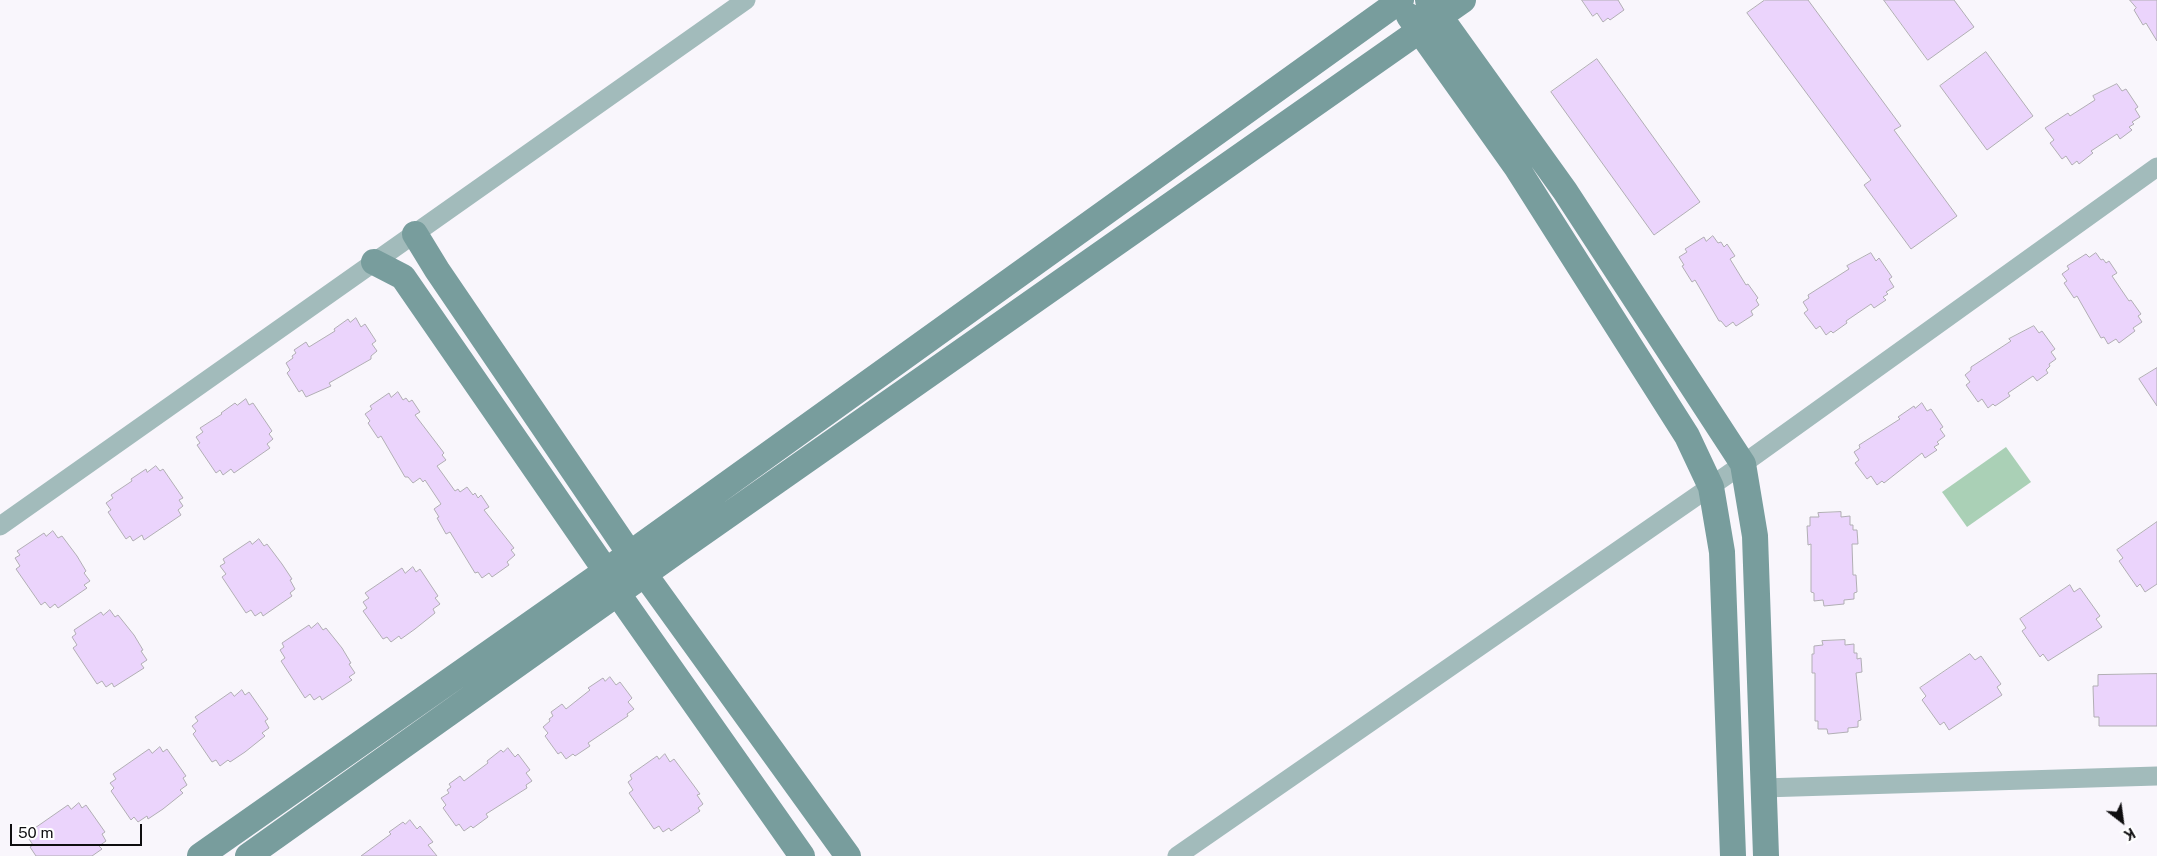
<!DOCTYPE html>
<style>
body{margin:0}
#map{position:relative;width:2157px;height:856px;overflow:hidden;background:#f9f6fc;font-family:"Public Sans",sans-serif}
canvas{display:block}
.north{position:absolute;left:2097px;top:796px;width:50px;height:50px;-webkit-text-stroke:4px #fff;paint-order:stroke;rotate:150deg;font-size:14px;font-weight:700;line-height:20px;text-align:center;color:#0f0e10}
.north::after{content:'';display:block;margin:auto;width:18px;height:22px;background:#0f0e10;clip-path:polygon(50% 0,100% 100%,50% 72%,0 100%)}
.scale{position:absolute;left:10px;top:824px;width:132px;height:22px;box-sizing:border-box;border:2px solid #0f0e10;border-top:0;padding-left:6px;font-size:15px;line-height:18px;white-space:nowrap;color:#0f0e10;-webkit-text-stroke:4px #fff;paint-order:stroke}
</style>
<div id="map">
<canvas width="2157" height="856"></canvas>
<div class="north">K</div>
<div class="scale">50 m</div>
</div>
<script>
const ctx = document.querySelector('canvas').getContext('2d');
ctx.lineJoin = 'round';
function fill(path, color) { ctx.fillStyle = color; ctx.fill(path, 'evenodd'); }
function trace(path, color, width, dash) { ctx.strokeStyle = color; ctx.lineWidth = width; ctx.lineCap = dash ? 'butt' : 'round'; ctx.setLineDash(dash || []); ctx.stroke(path); }
fill(new Path2D(`
 M 2006,447 L 2031,482 L 1967,527 L 1942,492 Z`), '#aad0b6');
const building = new Path2D(`
 M 1582,0 L 1618,0 L 1624,10 L 1610,20 L 1608,18 L 1603,22 L 1597,13 L 1593,16 Z
 M 1765,0 L 1808,0 L 1901,126 L 1894,130 L 1957,216 L 1911,249 L 1864,185 L 1871,180 L 1747,13 Z
 M 1884,0 L 1954,0 L 1974,27 L 1928,60 Z
 M 2130,0 L 2157,0 L 2157,41 L 2146,23 L 2143,25 L 2134,10 L 2136,8 Z
 M 1986,52 L 2033,116 L 1987,150 L 1940,86 Z
 M 1597,59 L 1700,202 L 1654,235 L 1551,92 Z
 M 2117,84 L 2122,91 L 2126,89 L 2138,107 L 2135,109 L 2140,117 L 2132,122 L 2134,124 L 2129,127 L 2132,130 L 2120,139 L 2117,134 L 2091,151 L 2093,153 L 2079,164 L 2077,161 L 2072,165 L 2066,156 L 2062,159 L 2050,143 L 2054,140 L 2045,128 L 2068,113 L 2070,116 L 2095,100 L 2093,96 Z
 M 1713,236 L 1718,243 L 1721,242 L 1724,247 L 1727,244 L 1735,256 L 1730,259 L 1746,285 L 1748,284 L 1758,298 L 1756,300 L 1759,305 L 1751,311 L 1753,315 L 1736,326 L 1733,322 L 1726,327 L 1721,321 L 1719,321 L 1695,280 L 1692,282 L 1682,266 L 1684,265 L 1679,257 L 1687,252 L 1685,249 L 1704,237 L 1706,241 Z
 M 1871,253 L 1876,261 L 1879,258 L 1892,277 L 1889,279 L 1894,287 L 1886,292 L 1888,294 L 1883,297 L 1886,300 L 1874,308 L 1871,304 L 1846,321 L 1847,323 L 1833,333 L 1831,331 L 1826,335 L 1820,326 L 1816,329 L 1804,313 L 1808,310 L 1803,302 L 1809,298 L 1808,295 L 1849,269 L 1847,266 Z
 M 2096,253 L 2101,260 L 2103,259 L 2106,263 L 2109,261 L 2117,273 L 2112,276 L 2129,301 L 2131,300 L 2141,314 L 2138,316 L 2142,322 L 2133,328 L 2135,331 L 2119,343 L 2116,339 L 2108,344 L 2104,337 L 2101,338 L 2077,296 L 2074,298 L 2064,283 L 2067,281 L 2062,274 L 2069,269 L 2067,266 L 2086,254 L 2089,257 Z
 M 356,318 L 361,327 L 365,324 L 376,341 L 372,344 L 377,351 L 371,356 L 371,359 L 329,383 L 331,386 L 306,397 L 302,390 L 299,392 L 287,373 L 290,370 L 286,363 L 293,358 L 292,356 L 296,353 L 294,350 L 306,342 L 309,347 L 335,331 L 334,329 L 348,319 L 350,322 Z
 M 2034,326 L 2039,333 L 2042,331 L 2055,349 L 2051,352 L 2056,359 L 2049,364 L 2050,366 L 2046,370 L 2048,373 L 2037,381 L 2033,376 L 2008,393 L 2010,396 L 1995,406 L 1993,404 L 1988,408 L 1982,399 L 1978,402 L 1966,385 L 1970,382 L 1965,375 L 1971,370 L 1971,367 L 2011,341 L 2009,339 Z
 M 2157,368 L 2157,406 L 2139,379 Z
 M 398,392 L 403,400 L 406,398 L 409,402 L 412,400 L 420,412 L 415,415 L 444,453 L 442,455 L 446,460 L 437,466 L 455,491 L 458,489 L 460,492 L 467,487 L 473,495 L 475,493 L 478,498 L 481,495 L 489,507 L 484,510 L 514,548 L 511,550 L 515,555 L 507,562 L 509,565 L 492,577 L 489,573 L 482,578 L 478,572 L 475,573 L 450,532 L 446,534 L 437,518 L 439,517 L 434,509 L 441,504 L 425,480 L 423,482 L 420,478 L 413,483 L 408,477 L 405,477 L 381,436 L 378,438 L 368,423 L 370,421 L 365,414 L 372,409 L 370,406 L 389,393 L 391,397 Z
 M 246,399 L 249,405 L 253,403 L 272,431 L 269,434 L 273,439 L 267,444 L 270,448 L 234,473 L 231,469 L 223,475 L 220,470 L 216,473 L 197,445 L 200,443 L 196,437 L 203,432 L 200,428 L 222,414 L 221,413 L 235,403 L 237,405 Z
 M 1922,403 L 1927,411 L 1931,409 L 1943,427 L 1940,429 L 1945,436 L 1937,442 L 1939,444 L 1934,447 L 1937,450 L 1925,458 L 1922,453 L 1884,483 L 1882,481 L 1877,485 L 1871,476 L 1867,479 L 1855,463 L 1859,460 L 1854,452 L 1860,448 L 1859,445 L 1900,419 L 1898,417 L 1914,406 L 1915,408 Z
 M 156,466 L 160,471 L 163,469 L 183,498 L 179,500 L 183,506 L 178,510 L 181,515 L 144,540 L 142,535 L 133,541 L 130,536 L 126,539 L 108,512 L 111,510 L 106,503 L 113,498 L 111,495 L 132,481 L 131,479 L 146,469 L 147,472 Z
 M 1841,512 L 1841,517 L 1850,516 L 1850,525 L 1853,525 L 1853,530 L 1857,530 L 1858,544 L 1852,544 L 1853,575 L 1856,575 L 1857,592 L 1854,593 L 1854,599 L 1844,600 L 1844,604 L 1824,606 L 1823,600 L 1814,601 L 1814,593 L 1811,592 L 1811,544 L 1808,545 L 1807,526 L 1810,526 L 1810,517 L 1819,517 L 1818,513 Z
 M 2157,522 L 2157,584 L 2145,592 L 2140,584 L 2137,587 L 2119,561 L 2123,558 L 2117,550 Z
 M 53,531 L 58,538 L 62,536 L 77,556 L 86,571 L 84,573 L 90,581 L 84,585 L 87,588 L 58,608 L 55,604 L 50,608 L 45,602 L 41,605 L 16,569 L 20,566 L 15,558 L 20,555 L 17,551 L 44,533 L 46,536 Z
 M 259,539 L 264,546 L 267,544 L 282,564 L 292,579 L 290,580 L 295,589 L 290,593 L 292,596 L 263,616 L 261,612 L 255,616 L 251,610 L 246,613 L 222,577 L 226,574 L 220,566 L 225,563 L 223,559 L 250,541 L 252,544 Z
 M 413,567 L 416,572 L 420,569 L 438,596 L 435,598 L 440,604 L 433,609 L 435,613 L 415,629 L 401,639 L 399,636 L 391,642 L 387,637 L 383,639 L 363,611 L 367,608 L 363,602 L 369,598 L 365,593 L 402,568 L 405,573 Z
 M 2070,585 L 2074,592 L 2080,588 L 2100,616 L 2096,619 L 2102,627 L 2048,661 L 2043,654 L 2040,657 L 2022,631 L 2026,628 L 2020,619 Z
 M 110,610 L 115,617 L 118,615 L 134,635 L 143,650 L 141,651 L 147,660 L 141,664 L 144,668 L 114,687 L 112,683 L 106,687 L 102,681 L 97,684 L 73,648 L 77,645 L 72,637 L 76,634 L 74,630 L 101,612 L 103,615 Z
 M 318,623 L 323,630 L 326,628 L 342,648 L 351,663 L 349,664 L 355,673 L 349,677 L 352,680 L 322,700 L 320,696 L 314,700 L 310,694 L 305,698 L 281,661 L 285,658 L 280,650 L 284,647 L 282,643 L 309,625 L 311,628 Z
 M 1845,640 L 1845,645 L 1854,644 L 1854,653 L 1857,653 L 1857,659 L 1861,658 L 1862,672 L 1856,673 L 1861,720 L 1858,721 L 1858,727 L 1848,728 L 1848,732 L 1828,734 L 1827,729 L 1818,729 L 1818,721 L 1815,721 L 1815,673 L 1812,673 L 1812,654 L 1814,654 L 1814,646 L 1823,645 L 1822,641 Z
 M 1970,654 L 1975,660 L 1981,656 L 2001,684 L 1997,687 L 2002,695 L 1949,730 L 1944,722 L 1940,725 L 1922,700 L 1926,696 L 1920,688 Z
 M 2157,674 L 2157,726 L 2099,726 L 2099,717 L 2094,717 L 2093,686 L 2098,686 L 2098,675 Z
 M 610,677 L 616,685 L 620,682 L 632,698 L 628,702 L 634,709 L 627,714 L 628,716 L 588,743 L 590,746 L 575,756 L 573,754 L 566,759 L 561,752 L 558,754 L 545,736 L 548,733 L 543,727 L 550,721 L 549,719 L 553,716 L 551,712 L 562,704 L 566,709 L 590,690 L 588,688 L 603,678 L 605,681 Z
 M 242,690 L 245,695 L 249,692 L 268,719 L 265,721 L 269,728 L 262,733 L 265,736 L 245,752 L 230,762 L 228,760 L 220,766 L 216,760 L 212,762 L 193,734 L 196,731 L 192,726 L 198,721 L 195,717 L 231,692 L 234,696 Z
 M 160,747 L 163,752 L 167,749 L 186,776 L 183,778 L 187,785 L 180,790 L 183,793 L 163,809 L 148,819 L 147,816 L 138,822 L 134,817 L 131,820 L 111,791 L 114,788 L 110,783 L 116,779 L 113,774 L 149,749 L 152,753 Z
 M 508,748 L 515,757 L 518,754 L 530,770 L 526,773 L 532,781 L 526,785 L 527,788 L 486,814 L 488,817 L 473,828 L 471,826 L 464,831 L 459,824 L 456,826 L 443,808 L 446,805 L 441,798 L 449,793 L 447,790 L 451,787 L 449,784 L 460,776 L 464,781 L 488,763 L 487,761 L 501,750 L 503,752 Z
 M 665,754 L 670,762 L 674,759 L 689,779 L 700,794 L 697,795 L 703,804 L 698,808 L 700,811 L 671,831 L 669,828 L 663,832 L 659,826 L 654,829 L 629,793 L 633,790 L 628,782 L 632,779 L 630,775 L 657,756 L 659,759 Z
 M 79,803 L 82,808 L 86,805 L 105,832 L 102,834 L 106,841 L 99,846 L 102,849 L 92,856 L 36,856 L 30,847 L 33,845 L 29,839 L 35,835 L 32,830 L 68,805 L 71,809 Z
 M 410,820 L 417,829 L 420,826 L 433,842 L 428,845 L 437,856 L 361,856 L 391,834 L 389,832 L 403,822 L 405,824 Z`);
fill(building, '#ebd4fc');
trace(building, '#b1aeb4', 1);
trace(new Path2D(`
 M 0,526 L 746,0
 M 1763,788 L 2157,776
 M 1177,856 L 1743,464 L 2157,167`), '#a2bbbb', 19);
trace(new Path2D(`
 M 1428,0 L 1565,191 L 1743,464 L 1755,536 L 1766,856
 M 1409,16 L 1517,168 L 1687,436 L 1711,487 L 1722,552 L 1733,856
 M 415,234 L 437,270 L 630,554 L 848,856
 M 374,262 L 403,277 L 606,571 L 618,594 L 802,856
 M 200,856 L 606,571 L 1401,0
 M 248,856 L 680,549 L 1463,0`), '#789d9d', 26);
</script>
